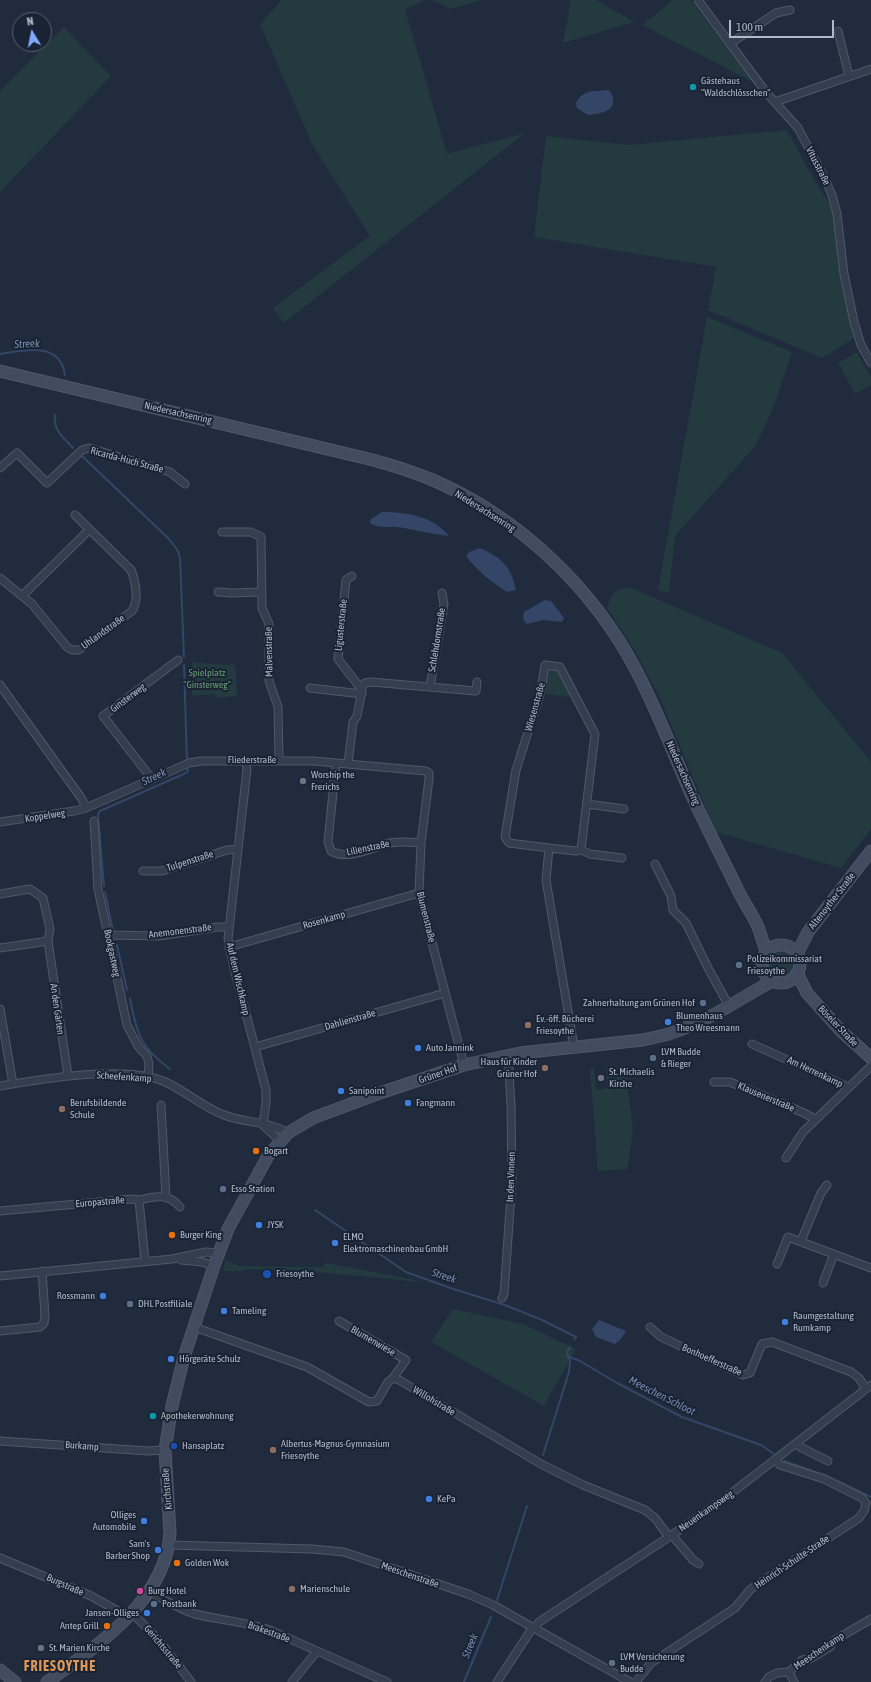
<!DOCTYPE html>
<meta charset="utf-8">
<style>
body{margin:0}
#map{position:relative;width:871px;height:1682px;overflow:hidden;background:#212b3e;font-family:"Asap Condensed",sans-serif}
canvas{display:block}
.north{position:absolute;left:12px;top:12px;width:40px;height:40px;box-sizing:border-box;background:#1a2333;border:1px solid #565f6f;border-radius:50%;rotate:350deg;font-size:11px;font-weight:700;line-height:16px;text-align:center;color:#b0b8ca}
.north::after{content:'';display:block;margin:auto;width:14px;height:18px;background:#80a9ff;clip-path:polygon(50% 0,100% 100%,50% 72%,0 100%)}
.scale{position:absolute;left:729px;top:20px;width:105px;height:18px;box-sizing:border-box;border:2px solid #b0b8ca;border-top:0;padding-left:5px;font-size:12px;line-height:14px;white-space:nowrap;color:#b0b8ca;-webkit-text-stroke:3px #1a2333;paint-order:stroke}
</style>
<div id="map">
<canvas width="871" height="1682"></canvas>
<div class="north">N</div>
<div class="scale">100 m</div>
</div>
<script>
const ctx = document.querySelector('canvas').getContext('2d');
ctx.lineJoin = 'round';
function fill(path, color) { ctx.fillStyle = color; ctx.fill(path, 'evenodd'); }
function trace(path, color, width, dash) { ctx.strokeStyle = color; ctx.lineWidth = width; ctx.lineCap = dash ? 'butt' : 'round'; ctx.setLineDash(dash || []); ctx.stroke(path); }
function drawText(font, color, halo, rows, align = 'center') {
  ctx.font = font + ' "Asap Condensed",sans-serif'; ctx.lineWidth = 4; ctx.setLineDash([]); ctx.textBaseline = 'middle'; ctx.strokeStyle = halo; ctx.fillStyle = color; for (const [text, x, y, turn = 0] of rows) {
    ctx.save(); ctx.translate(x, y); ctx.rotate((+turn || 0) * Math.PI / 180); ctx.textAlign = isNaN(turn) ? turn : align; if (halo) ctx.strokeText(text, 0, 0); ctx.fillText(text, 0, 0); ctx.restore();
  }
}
fill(new Path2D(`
 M 282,0 L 425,0 L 405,9 L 447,154 L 525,133 L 284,323 L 273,308 L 370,236 L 312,144 L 260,24 Z
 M 432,0 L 482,0 L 450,9 Z
 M 571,0 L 596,0 L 634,22 L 563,43 Z
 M 673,0 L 691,0 L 753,82 L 642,25 Z
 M 64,27 L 111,76 L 0,192 L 0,91 Z
 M 787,130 L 816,183 L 834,210 L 836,237 L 841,274 L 855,338 L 822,358 L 708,310 L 716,267 L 534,237 L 546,136 L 629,145 Z
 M 707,317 L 792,352 L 773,409 L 756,445 L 675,536 L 669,593 L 658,590 Z
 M 857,352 L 871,378 L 871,385 L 855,394 L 838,363 Z
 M 629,587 L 782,653 L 871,762 L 871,829 L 841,868 L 716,832 L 659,696 L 635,651 L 607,608 C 612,594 613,589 629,587 Z
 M 192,662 L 227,665 L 235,664 L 237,696 L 215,698 L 214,694 L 192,696 Z
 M 552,670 C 563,669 569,689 574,698 L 546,694 L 547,673 Z
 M768 965a13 13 0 1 1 26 0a13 13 0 1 1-26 0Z
 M 625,1065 L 633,1130 L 627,1169 L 598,1171 L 590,1069 L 594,1068 L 596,1090 L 608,1088 L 606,1068 Z
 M 226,1260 L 240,1266 L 322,1267 L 325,1263 L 401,1277 L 430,1284 C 382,1277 335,1273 286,1271 L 286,1270 L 245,1269 L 244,1271 L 223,1271 Z
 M 453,1309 L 523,1324 L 576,1349 L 544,1406 L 431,1342 Z`), '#233a3f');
fill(new Path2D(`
 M 608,90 C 611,92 612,94 613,98 C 616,112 598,114 588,115 L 577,108 L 576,103 C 583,89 594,92 608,90 Z
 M 382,512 C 406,512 433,516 449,536 C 432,534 416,530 399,527 C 389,526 379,529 370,523 L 371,519 Z
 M 480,548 C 502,558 511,566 516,590 L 507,592 C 492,582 477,571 466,556 L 469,552 Z
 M 545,600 L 551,601 L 564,618 L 562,622 L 543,620 L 527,624 C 522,620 523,617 524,612 Z
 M 599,1320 L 626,1331 L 620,1340 L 615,1344 L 596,1337 L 592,1329 Z`), '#334667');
trace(new Path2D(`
 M 0,354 C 25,350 60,341 65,375
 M 55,415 C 53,431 63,437 73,448
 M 83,457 L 169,539 L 178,551 L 180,558 L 184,657
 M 184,665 L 187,762
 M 104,886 L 98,814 L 100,811 L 186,773 L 188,771 L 187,766
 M 105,892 L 113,931
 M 117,945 L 127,990
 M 130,999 C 137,1034 140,1047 170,1069
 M 315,1210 L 406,1272 L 453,1289 L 502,1304 L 540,1319 L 576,1337 L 575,1339
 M 567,1356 L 580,1361 L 617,1383 L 682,1417 L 761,1445 L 774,1454
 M 543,1455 L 569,1372 L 570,1361 L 567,1352 L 570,1347
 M 784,1461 L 827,1476 L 871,1497
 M 497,1600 L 527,1506
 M 464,1682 L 491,1617`), '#334667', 2);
const street = new Path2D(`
 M 698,0 L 765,91 L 798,128 L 823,175 L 832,195 L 837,214 L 844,274 L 854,322 L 861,345 L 871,363
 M 838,31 L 849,76
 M 731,43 L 776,13 L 790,10
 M 775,102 L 871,69
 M 0,468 L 17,453 L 47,483 L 82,450 L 89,448 L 170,472 L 185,484
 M 222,532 L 251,532 L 261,537 L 262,608 L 269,624 L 269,681 L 278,707 L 279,760
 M 0,578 L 22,596 L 89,530
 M 218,592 L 232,593 L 262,592
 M 22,596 L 32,604 L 67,647 L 72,650 L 79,650 L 132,611 C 139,600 136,582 131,570 L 75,515
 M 0,685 L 82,799 L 86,808
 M 360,687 L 365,683 L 371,682 L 476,691 L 477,682
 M 430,687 L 444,604 L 442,593
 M 310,688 L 362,694
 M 246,760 L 247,769 L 228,939 L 235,972 L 266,1090 L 266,1103 L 263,1125
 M 336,763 L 328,842 L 331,851 C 348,861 373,847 390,843 C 401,841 410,842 421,843
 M 348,764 L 353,722 L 357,716 L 362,690 L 338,659 L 346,580 L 352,576
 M 152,779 L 103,716 L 178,660
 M 587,804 L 624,809
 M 94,821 L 98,889 L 108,935 L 127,1025 L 138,1046 L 147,1056 L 149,1064 L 148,1077
 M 0,822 L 74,811 L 86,808 L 189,763 L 201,761 L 314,761 L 426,771 L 429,773 L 429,779 L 421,843 L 419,893 L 464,1065
 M 549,848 L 576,851 L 581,850 L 595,734 L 560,667 L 545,665 L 541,691 L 516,770 L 505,837 L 509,843 L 549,848 L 546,880 L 574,1047
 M 581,850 L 590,854 L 622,858
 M 655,864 L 671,896 L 673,910 L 686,923 L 708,968 L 729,1006
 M 143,871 L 162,871 L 227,850 L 238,849
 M 0,894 L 30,889 L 43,898 L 50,929 L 48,941 L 68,1076
 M 108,935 L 159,936 L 218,927 L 229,927
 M 229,947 L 419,893
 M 0,948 L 48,941
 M 0,1009 L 13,1084
 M 752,1044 L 848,1087
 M 255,1047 L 445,993
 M 714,1082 L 730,1082 L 804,1113 L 815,1119
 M 0,1086 C 41,1079 125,1065 163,1081 C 185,1090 202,1107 224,1115 C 244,1123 269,1121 288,1133
 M 161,1105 L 166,1197
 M 263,1125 L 280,1141
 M 786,1158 L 803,1132 L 871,1066
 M 139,1200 C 155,1196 169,1193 180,1207
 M 0,1211 L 132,1199 L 139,1200 L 145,1261
 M 801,1241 L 821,1193 L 827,1185
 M 181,1260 L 202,1262 L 214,1266
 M 777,1264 L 788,1237 L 871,1268
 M 0,1276 L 172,1259 L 206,1252 L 218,1253
 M 823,1283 L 834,1254
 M 502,1298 L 504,1294 L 512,1181 L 511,1105 L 508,1055
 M 339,1321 L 406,1360 L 393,1378
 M 194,1327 L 307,1367 L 369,1402 L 377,1401 L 388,1382 L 393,1378 L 399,1380 L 541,1464 L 583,1485 L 645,1510 L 655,1518 L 669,1537
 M 650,1327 L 661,1337 L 743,1375 L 750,1373 L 762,1344 L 772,1342 L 851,1372 L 859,1378 L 866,1389
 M 0,1331 L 40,1327 L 44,1323 L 45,1315 L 42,1271
 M 0,1441 L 148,1451 L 165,1450
 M 797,1443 L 800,1447 L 828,1461
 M 672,1535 L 693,1560 L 699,1564
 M 169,1545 L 312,1549 L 344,1552 L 468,1594 L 493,1605 L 630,1682
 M 0,1558 L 91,1596 L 118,1611 L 128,1618
 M 148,1591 C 164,1599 178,1609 195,1614 C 220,1620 246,1622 270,1630 L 387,1682
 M 132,1614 C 155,1633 173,1658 191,1682
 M 535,1628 L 539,1622 L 672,1535 L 724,1499 L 871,1385
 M 789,1672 L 794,1682
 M 292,1682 L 317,1651
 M 497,1682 L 533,1627
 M 636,1682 L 651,1663 L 735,1608 L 750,1590 L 755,1586 L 859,1518 L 864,1511 L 866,1503 L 862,1498 L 824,1479 L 780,1465 L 776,1460
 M 765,1682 L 769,1677 L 777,1673 L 789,1672 L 802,1660 L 810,1659 L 830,1647 L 835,1640 L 871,1619`);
const secondary = new Path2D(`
 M 0,371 L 369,459 C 392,465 414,472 435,481 C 521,519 594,589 637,672 C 658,712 674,755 692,796 C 706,826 721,856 736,886 C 742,900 752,913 758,927 C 761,935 763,944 767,952
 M762 964a19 19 0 1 1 38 0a19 19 0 1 1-38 0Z
 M 797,954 L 808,932 L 871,851
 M 797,973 L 807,993 L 841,1031 L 871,1058
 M 0,1670 L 15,1682
 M 47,1682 C 97,1646 166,1600 170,1533 L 165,1450 L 172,1406 L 184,1357 L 214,1266 L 228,1229 L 268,1156 L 288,1133 L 313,1118 L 383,1092 L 464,1065 L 520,1053 L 643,1040 L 669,1034 L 693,1025 L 717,1013 L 772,981`);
trace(street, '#505869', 9);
trace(secondary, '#505869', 13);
trace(street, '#353e4e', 7);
trace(secondary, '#424c61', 11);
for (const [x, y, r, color] of [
 [693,87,4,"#0f9aa8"],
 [303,781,4,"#6b7280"],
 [739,965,4,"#5c6f8a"],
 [703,1003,4,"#5c6f8a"],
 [668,1022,4,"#3f7fe0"],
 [528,1025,4,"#8d6e63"],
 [418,1048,4,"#3f7fe0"],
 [653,1058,4,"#5c6f8a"],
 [545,1068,4,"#8d6e63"],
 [601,1078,4,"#6b7280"],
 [341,1091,4,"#3f7fe0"],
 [408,1103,4,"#3f7fe0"],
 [62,1109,4,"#8d6e63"],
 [256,1151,4,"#e8710a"],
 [223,1189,4,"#5c6f8a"],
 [259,1225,4,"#3f7fe0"],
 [172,1235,4,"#e8710a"],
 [335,1243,4,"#3f7fe0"],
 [267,1274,5,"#1a4fb4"],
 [103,1296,4,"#3f7fe0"],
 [130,1304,4,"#5c6f8a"],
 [224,1311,4,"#3f7fe0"],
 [785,1322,4,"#3f7fe0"],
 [171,1359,4,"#3f7fe0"],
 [153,1416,4,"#0f9aa8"],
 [174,1446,4,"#1a4fb4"],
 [273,1450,4,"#8d6e63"],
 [429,1499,4,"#3f7fe0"],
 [144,1521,4,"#3f7fe0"],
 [158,1550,4,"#3f7fe0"],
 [177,1563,4,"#e8710a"],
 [292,1589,4,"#8d6e63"],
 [140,1591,4,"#d1479c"],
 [154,1604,4,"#5c6f8a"],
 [147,1613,4,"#3f7fe0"],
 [107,1626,4,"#e8710a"],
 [41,1648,4,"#6b7280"],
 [612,1663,4,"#5c6f8a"]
]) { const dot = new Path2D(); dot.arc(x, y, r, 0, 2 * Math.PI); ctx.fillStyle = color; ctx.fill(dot); trace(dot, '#1a2333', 1.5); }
drawText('10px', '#b0b8ca', '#1a2333', [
 ["Gästehaus",701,81],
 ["\"Waldschlösschen\"",701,93],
 ["Worship the",311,775],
 ["Frerichs",311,787],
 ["Polizeikommissariat",747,959],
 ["Friesoythe",747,971],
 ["Zahnerhaltung am Grünen Hof",695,1003,"right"],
 ["Blumenhaus",676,1016],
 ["Theo Wreesmann",676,1028],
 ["Ev.-öff. Bücherei",536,1019],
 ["Friesoythe",536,1031],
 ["Auto Jannink",426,1048],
 ["LVM Budde",661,1052],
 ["& Rieger",661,1064],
 ["Haus für Kinder",537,1062,"right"],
 ["Grüner Hof",537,1074,"right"],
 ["St. Michaelis",609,1072],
 ["Kirche",609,1084],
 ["Sanipoint",349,1091],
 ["Berufsbildende",70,1103],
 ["Schule",70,1115],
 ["Fangmann",416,1103],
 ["Bogart",264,1151],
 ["Esso Station",231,1189],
 ["JYSK",267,1225],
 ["Burger King",180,1235],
 ["ELMO",343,1237],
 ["Elektromaschinenbau GmbH",343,1249],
 ["Friesoythe",276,1274],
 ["Rossmann",95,1296,"right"],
 ["DHL Postfiliale",138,1304],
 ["Tameling",232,1311],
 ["Raumgestaltung",793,1316],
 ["Rumkamp",793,1328],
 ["Hörgeräte Schulz",179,1359],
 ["Apothekerwohnung",161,1416],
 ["Albertus-Magnus-Gymnasium",281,1444],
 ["Friesoythe",281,1456],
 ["Hansaplatz",182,1446],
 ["KePa",437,1499],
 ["Olliges",136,1515,"right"],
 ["Automobile",136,1527,"right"],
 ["Sam's",150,1544,"right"],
 ["Barber Shop",150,1556,"right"],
 ["Golden Wok",185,1563],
 ["Marienschule",300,1589],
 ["Burg Hotel",148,1591],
 ["Postbank",162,1604],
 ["Jansen-Olliges",139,1613,"right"],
 ["Antep Grill",99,1626,"right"],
 ["St. Marien Kirche",49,1648],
 ["LVM Versicherung",620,1657],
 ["Budde",620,1669]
], 'left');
drawText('10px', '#b0b8ca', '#1a2333', [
 ["Vitusstraße",818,166,63],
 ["Niedersachsenring",178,413,13],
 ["Ricarda-Huch Straße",127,460,15],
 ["Niedersachsenring",485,511,32],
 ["Ligusterstraße",341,625,-84],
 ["Uhlandstraße",103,632,-36],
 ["Schlehdornstraße",437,640,-81],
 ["Malvenstraße",269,652,-91],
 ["Ginsterweg",128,698,-37],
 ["Wiesenstraße",535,707,-74],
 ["Fliederstraße",252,760],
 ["Niedersachsenring",683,773,66],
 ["Koppelweg",45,816,-9],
 ["Lilienstraße",368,848,-12],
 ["Tulpenstraße",190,861,-18],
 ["Altenoyther Straße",832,901,-52],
 ["Blumenstraße",426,917,76],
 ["Rosenkamp",324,920,-16],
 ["Anemonenstraße",180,931,-7],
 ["Bookgastweg",112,953,78],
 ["Auf dem Wischkamp",238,979,77],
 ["An den Gärten",57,1009,82],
 ["Dahlienstraße",350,1020,-16],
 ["Böseler Straße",838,1026,46],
 ["Am Herrenkamp",815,1072,25],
 ["Grüner Hof",438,1074,-19],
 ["Scheefenkamp",124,1077,4],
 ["Klausenerstraße",766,1097,23],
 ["In den Vinnen",511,1177,-88],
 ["Europastraße",100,1202,-5],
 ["Blumenwiese",373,1341,30],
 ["Bonhoefferstraße",712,1360,24],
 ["Willohstraße",434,1401,31],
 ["Burkamp",82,1446,4],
 ["Kirchstraße",167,1489,-95],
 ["Neuenkampsweg",706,1511,-35],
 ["Heinrich-Schulte-Straße",792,1562,-34],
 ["Meeschenstraße",410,1575,19],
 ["Burgstraße",65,1585,24],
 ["Brakestraße",269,1632,20],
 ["Gerichtsstraße",163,1647,50],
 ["Meeschenkamp",819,1651,-34]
]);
drawText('10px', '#659d75', '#1a2333', [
 ["Spielplatz",207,673],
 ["\"Ginsterweg\"",207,685]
]);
drawText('italic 11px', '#758db4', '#1a2333', [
 ["Streek",27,344,-2],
 ["Streek",154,777,-25],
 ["Streek",444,1276,18],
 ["Meeschen Schloot",662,1396,27],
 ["Streek",470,1646,-68]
]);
ctx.letterSpacing = '1px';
drawText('bold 14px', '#df9956', '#1a2333', [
 ["FRIESOYTHE",60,1667]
]);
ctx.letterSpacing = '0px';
</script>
